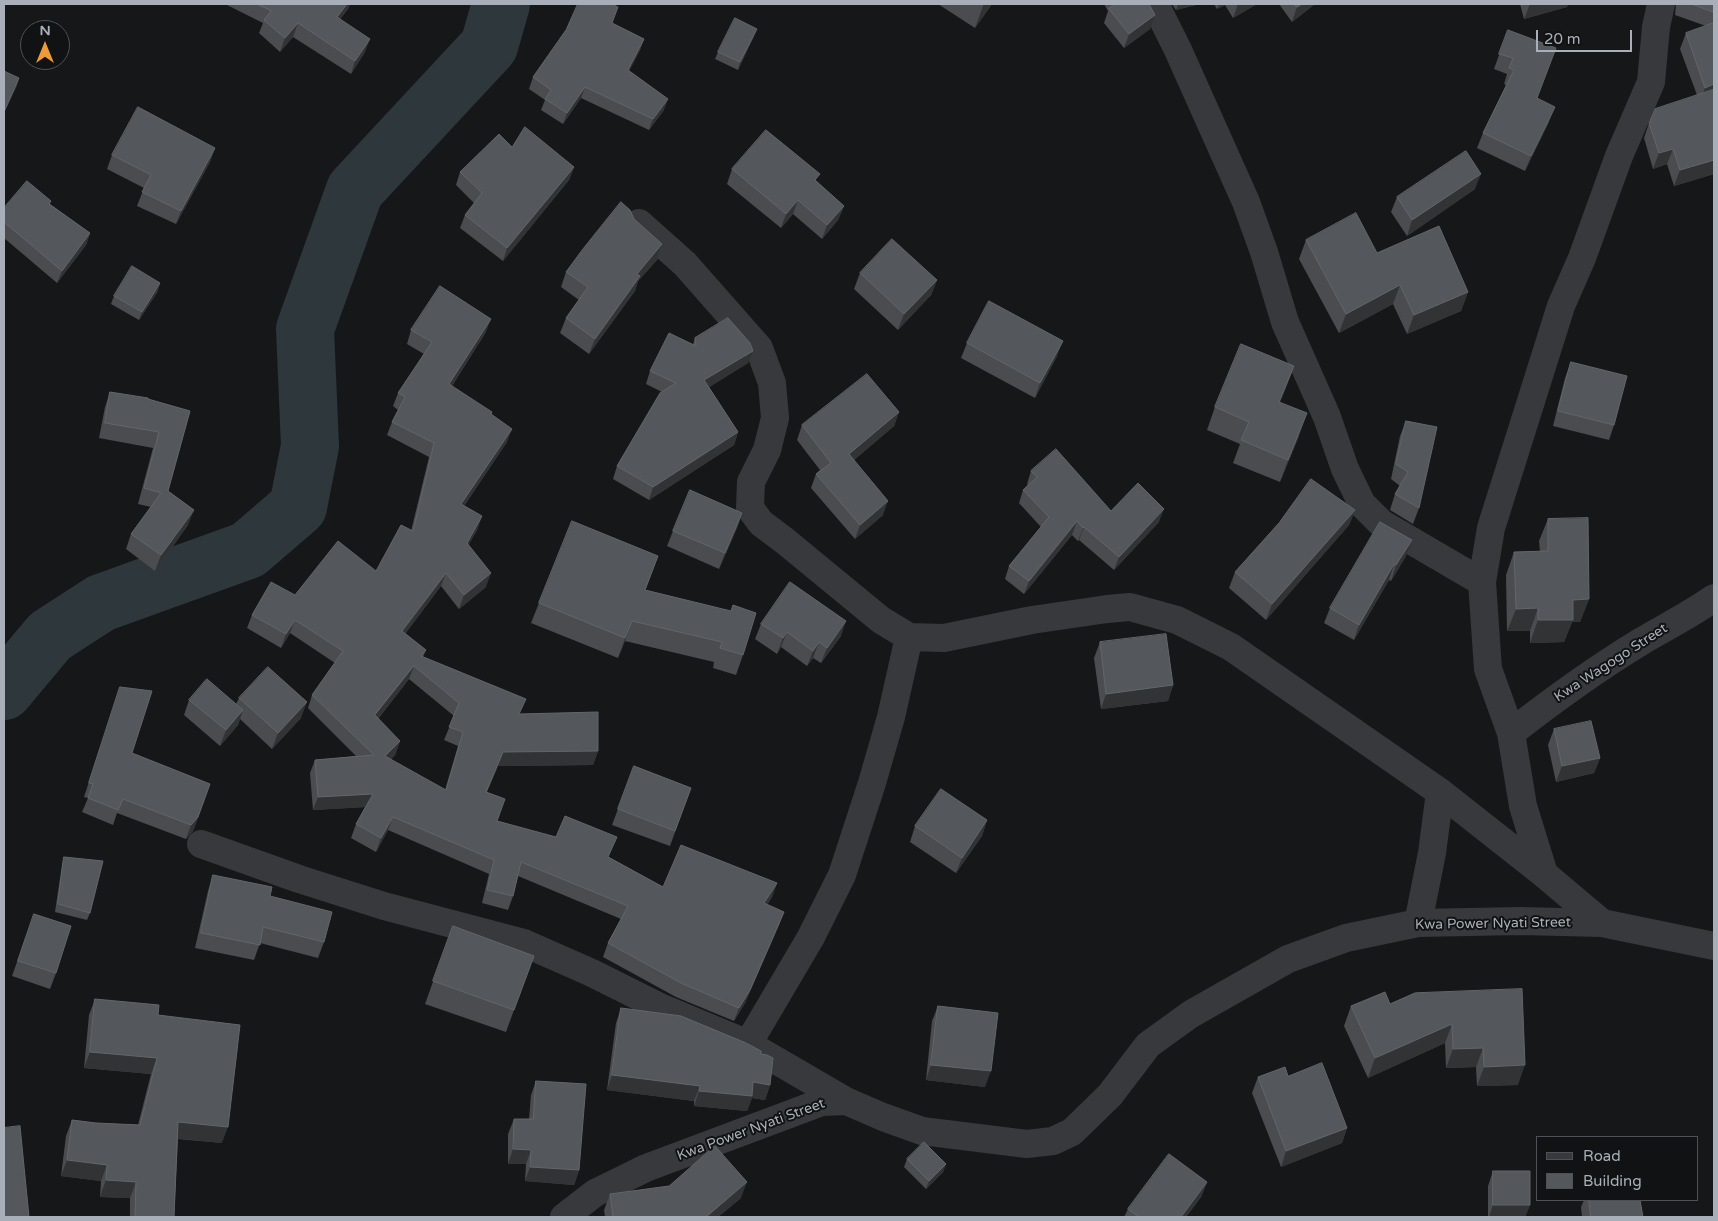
<!DOCTYPE html>
<style>
body{margin:0}
#map{position:relative;width:1718px;height:1221px;overflow:hidden;background:#161718;font-family:"Varela Round",sans-serif}
canvas{display:block}
.frame{position:absolute;inset:0;border:5px solid #a9afb8;pointer-events:none}
.legend{position:absolute;left:1536px;top:1136px;width:162px;height:65px;box-sizing:border-box;background:#111213;border:1px solid #4e5155;margin:0;padding:6px 9px;list-style:none;font-size:15px;color:#a9afb8}
.legend li{display:flex;align-items:center;gap:10px;height:25px}
.legend b{width:25px;border:1px solid #4e5155}
.north{position:absolute;left:20px;top:20px;width:50px;height:50px;box-sizing:border-box;background:#111213;border:1px solid #4e5155;border-radius:50%;rotate:0deg;font-size:14px;font-weight:700;line-height:20px;text-align:center;color:#a9afb8}
.north::after{content:'';display:block;margin:auto;width:18px;height:22px;background:#ef9a38;clip-path:polygon(50% 0,100% 100%,50% 72%,0 100%)}
.scale{position:absolute;left:1536px;top:30px;width:96px;height:22px;box-sizing:border-box;border:2px solid #a9afb8;border-top:0;padding-left:6px;font-size:15px;line-height:18px;white-space:nowrap;color:#a9afb8;-webkit-text-stroke:4px #111213;paint-order:stroke}
</style>
<div id="map">
<canvas width="1718" height="1221"></canvas>
<div class="frame"></div>
<ul class="legend">
<li><b style="height:6px;background:#37393d"></b>Road</li>
<li><b style="height:14px;background:#54575b"></b>Building</li>
</ul>
<div class="north">N</div>
<div class="scale">20 m</div>
</div>
<script>
const ctx = document.querySelector('canvas').getContext('2d');
ctx.lineJoin = 'round';
function trace(path, color, width, dash) { ctx.strokeStyle = color; ctx.lineWidth = width; ctx.lineCap = dash ? 'butt' : 'round'; ctx.setLineDash(dash || []); ctx.stroke(path); }
function fill(path, color) { ctx.fillStyle = color; ctx.fill(path, 'evenodd'); }
function drawText(font, color, halo, rows, align = 'center') {
  ctx.font = font + ' "Varela Round",sans-serif'; ctx.lineWidth = 4; ctx.setLineDash([]); ctx.textBaseline = 'middle'; ctx.strokeStyle = halo; ctx.fillStyle = color; for (const [text, x, y, turn = 0] of rows) {
    ctx.save(); ctx.translate(x, y); ctx.rotate((+turn || 0) * Math.PI / 180); ctx.textAlign = isNaN(turn) ? turn : align; if (halo) ctx.strokeText(text, 0, 0); ctx.fillText(text, 0, 0); ctx.restore();
  }
}
trace(new Path2D(`
 M 4,691 L 50,636 L 101,603 L 248,550 L 298,507 L 310,446 L 305,329 L 355,190 L 489,46 L 501,4`), '#2d373c', 58);
trace(new Path2D(`
 M 1155,4 L 1178,50 L 1246,202 L 1264,252 L 1285,322 L 1327,417 L 1345,469 L 1362,504 L 1381,523 L 1482,582
 M 639,223 L 685,264 L 759,348 L 772,383 L 775,418 L 767,450 L 751,482 L 750,508 L 761,523 L 785,541 L 881,620 L 909,637 L 944,638 L 1032,620 L 1107,609 L 1130,607 L 1177,620 L 1231,647 L 1440,792 L 1544,874 L 1602,923
 M 1511,733 C 1553,700 1596,669 1642,641 C 1666,627 1691,614 1714,598
 M 201,844 L 299,879 L 384,906 L 524,943 L 592,973 L 662,1008 L 748,1044 L 846,1101
 M 1544,874 L 1523,806 L 1511,733 L 1488,669 L 1482,582 L 1491,528 L 1561,306 L 1582,258 L 1619,156 L 1651,82 L 1656,27 L 1661,4
 M 1418,923 L 1432,853 L 1440,792
 M 748,1044 L 811,937 L 842,875 L 872,783 L 891,717 L 909,637
 M 564,1217 L 595,1193 L 646,1168 L 822,1102 L 846,1101 L 883,1117 L 922,1131 L 1027,1144 L 1053,1141 L 1072,1132 L 1110,1095 L 1148,1045 L 1191,1014 L 1288,959 L 1346,938 L 1418,923 L 1520,921 L 1602,923 L 1714,946`), '#37393d', 28);
fill(new Path2D(`
 M 225,4 L 350,4 L 348,9 L 340,19 L 365,52 L 351,74 L 293,37 L 280,52 L 259,33 L 263,23 Z
 M 938,4 L 992,4 L 975,28 Z
 M 1104,4 L 1149,4 L 1150,29 L 1124,48 L 1104,23 L 1108,11 Z
 M 1172,4 L 1200,4 L 1176,10 Z
 M 1214,4 L 1257,4 L 1233,18 L 1225,5 L 1217,9 Z
 M 1279,4 L 1315,4 L 1292,22 Z
 M 1520,4 L 1568,4 L 1567,7 L 1524,19 Z
 M 1676,4 L 1714,4 L 1714,174 L 1674,186 L 1667,164 L 1653,169 L 1644,138 L 1649,123 L 1697,95 L 1680,49 L 1686,33 L 1706,26 L 1675,15 Z
 M 612,23 L 644,39 L 640,50 L 629,71 L 664,110 L 649,130 L 581,98 L 563,124 L 541,110 L 545,100 L 529,89 L 533,77 Z
 M 1508,30 L 1537,98 L 1549,122 L 1525,171 L 1477,148 L 1483,133 L 1506,85 L 1504,84 L 1507,74 L 1494,69 Z
 M 754,36 L 738,70 L 715,59 L 718,52 Z
 M 512,147 L 574,167 L 569,180 L 503,261 L 460,228 L 465,215 L 474,203 L 456,185 L 460,172 Z
 M 215,148 L 210,162 L 176,224 L 137,206 L 144,188 L 107,169 L 112,155 Z
 M 732,169 L 817,182 L 844,206 L 838,220 L 822,239 L 793,214 L 781,228 L 727,184 Z
 M 1475,189 L 1407,236 L 1391,212 L 1397,197 Z
 M 50,204 L 90,233 L 86,245 L 57,283 L 4,238 L 4,208 Z
 M 634,219 L 662,244 L 657,260 L 638,281 L 635,291 L 589,354 L 560,333 L 566,318 L 579,300 L 561,287 L 566,272 Z
 M 1306,240 L 1377,253 L 1468,292 L 1461,311 L 1407,334 L 1393,304 L 1339,333 L 1299,259 Z
 M 860,273 L 937,280 L 931,295 L 898,330 L 854,289 Z
 M 158,291 L 139,320 L 111,304 L 114,296 Z
 M 411,330 L 486,332 L 452,386 L 492,415 L 507,442 L 464,506 L 482,516 L 477,530 L 468,545 L 486,587 L 459,609 L 441,586 L 405,634 L 426,650 L 423,657 L 520,714 L 598,751 L 593,765 L 498,766 L 487,792 L 497,821 L 609,857 L 663,887 L 777,883 L 772,897 L 767,905 L 784,912 L 779,925 L 745,1003 L 734,1021 L 676,997 L 603,957 L 608,943 L 621,919 L 518,876 L 513,896 L 508,910 L 482,903 L 489,874 L 388,830 L 376,852 L 351,838 L 356,824 L 365,807 L 313,810 L 310,773 L 315,760 L 356,756 L 308,708 L 312,695 L 335,663 L 290,633 L 281,648 L 247,628 L 252,615 L 295,595 L 376,571 L 411,531 L 429,457 L 387,435 L 392,422 L 398,410 L 393,406 L 398,393 L 424,354 L 407,344 ZM 409,679 L 454,716 L 444,740 L 458,746 L 445,790 L 390,760 L 395,755 L 400,741 L 378,719 Z
 M 695,338 L 748,363 L 709,387 L 738,432 L 734,445 L 649,500 L 613,479 L 617,466 L 662,392 L 646,384 L 650,371 L 693,344 Z
 M 967,343 L 1057,356 L 1035,398 L 961,358 Z
 M 1571,362 L 1614,425 L 1609,440 L 1553,426 L 1565,378 Z
 M 1294,366 L 1280,402 L 1299,436 L 1280,482 L 1233,463 L 1240,444 L 1207,430 L 1215,407 Z
 M 110,392 L 148,399 L 190,411 L 168,491 L 188,525 L 155,571 L 126,549 L 131,534 L 151,507 L 138,504 L 153,448 L 99,438 L 105,407 Z
 M 899,412 L 894,426 L 854,460 L 883,515 L 855,539 L 811,488 L 816,474 L 820,470 L 797,440 L 802,425 Z
 M 1406,421 L 1419,508 L 1413,524 L 1390,510 L 1395,494 L 1400,486 L 1391,479 L 1400,436 Z
 M 1031,471 L 1111,511 L 1159,522 L 1114,570 L 1079,540 L 1078,541 L 1072,535 L 1024,594 L 1005,579 L 1009,566 L 1041,527 L 1019,503 L 1023,490 L 1028,485 L 1027,484 Z
 M 1355,510 L 1349,525 L 1266,620 L 1229,588 L 1235,572 Z
 M 742,513 L 737,528 L 719,569 L 667,546 L 673,531 Z
 M 1548,519 L 1589,599 L 1580,622 L 1572,622 L 1564,642 L 1530,643 L 1530,631 L 1507,631 L 1506,575 L 1514,552 L 1540,552 L 1539,541 Z
 M 658,556 L 645,590 L 743,655 L 736,675 L 713,668 L 714,662 L 625,641 L 618,658 L 531,623 L 539,603 Z
 M 1406,556 L 1391,581 L 1389,580 L 1354,640 L 1324,623 L 1330,608 Z
 M 761,624 L 841,636 L 821,663 L 813,658 L 807,666 L 781,647 L 777,654 L 755,639 Z
 M 1100,642 L 1173,685 L 1168,701 L 1101,709 L 1094,658 Z
 M 120,687 L 132,753 L 210,784 L 193,831 L 186,839 L 117,813 L 113,825 L 82,812 L 88,798 L 84,797 Z
 M 239,698 L 301,718 L 272,749 L 240,719 L 238,725 L 220,746 L 184,715 L 189,700 L 236,704 Z
 M 1554,729 L 1600,758 L 1594,773 L 1556,782 L 1548,745 Z
 M 634,766 L 691,788 L 670,846 L 612,825 Z
 M 987,820 L 982,836 L 956,873 L 910,842 L 915,826 Z
 M 64,857 L 90,913 L 87,920 L 55,912 L 62,865 Z
 M 213,875 L 270,896 L 324,942 L 318,958 L 260,943 L 254,960 L 195,948 L 208,891 Z
 M 34,914 L 56,973 L 50,989 L 12,976 Z
 M 453,926 L 514,1010 L 506,1032 L 425,1004 Z
 M 1522,989 L 1518,1085 L 1477,1086 L 1476,1067 L 1446,1068 L 1445,1043 L 1368,1078 L 1344,1026 L 1351,1006 L 1390,1004 Z
 M 95,999 L 158,1015 L 222,1143 L 178,1139 L 174,1217 L 130,1217 L 130,1198 L 100,1197 L 101,1181 L 61,1176 L 66,1136 L 72,1120 L 96,1123 L 138,1125 L 151,1074 L 84,1068 L 89,1015 Z
 M 938,1006 L 985,1087 L 926,1080 L 932,1021 Z
 M 621,1008 L 761,1054 L 770,1085 L 765,1100 L 752,1098 L 747,1111 L 694,1106 L 694,1101 L 607,1090 L 616,1023 Z
 M 1288,1076 L 1347,1128 L 1342,1143 L 1281,1167 L 1252,1093 L 1258,1077 Z
 M 536,1081 L 579,1170 L 574,1185 L 525,1181 L 526,1164 L 508,1164 L 508,1134 L 514,1119 L 529,1119 L 531,1095 Z
 M 907,1159 L 946,1164 L 943,1172 L 926,1189 L 904,1167 Z
 M 1493,1171 L 1530,1205 L 1525,1217 L 1488,1217 L 1488,1186 Z
 M 1207,1182 L 1201,1197 L 1186,1217 L 1124,1217 L 1128,1209 Z
 M 610,1194 L 741,1198 L 718,1217 L 605,1217 L 604,1210 Z
 M 1584,1200 L 1640,1200 L 1643,1217 L 1582,1217 L 1581,1207 Z`), '#4a4c50');
fill(new Path2D(`
 M 347,4 L 350,4 L 348,9 L 332,30 L 337,17 Z
 M 984,4 L 992,4 L 975,28 L 983,6 Z
 M 1178,4 L 1200,4 L 1176,10 Z
 M 1219,4 L 1225,4 L 1225,5 L 1217,9 Z
 M 1238,4 L 1257,4 L 1233,18 Z
 M 1302,4 L 1315,4 L 1292,22 L 1297,7 Z
 M 1530,4 L 1568,4 L 1567,7 L 1524,19 Z
 M 1155,15 L 1150,29 L 1124,48 L 1129,34 Z
 M 298,23 L 293,37 L 280,52 L 285,38 Z
 M 757,29 L 754,36 L 738,70 L 740,62 Z
 M 370,39 L 365,52 L 351,74 L 355,61 Z
 M 644,39 L 640,50 L 624,81 L 628,70 Z
 M 19,78 L 17,86 L 4,113 L 4,112 Z
 M 1714,84 L 1714,98 L 1700,103 L 1705,88 Z
 M 585,87 L 581,98 L 563,124 L 567,113 Z
 M 668,99 L 664,110 L 649,130 L 653,119 Z
 M 1555,107 L 1549,122 L 1525,171 L 1531,156 Z
 M 215,148 L 210,162 L 176,224 L 181,211 Z
 M 1673,149 L 1667,164 L 1653,169 L 1659,153 Z
 M 1714,160 L 1714,174 L 1674,186 L 1680,170 Z
 M 574,167 L 569,180 L 503,261 L 507,248 Z
 M 1481,174 L 1475,189 L 1407,236 L 1412,220 Z
 M 798,200 L 793,214 L 781,228 L 786,214 Z
 M 844,206 L 838,220 L 822,239 L 827,225 Z
 M 90,233 L 86,245 L 57,283 L 62,271 Z
 M 662,244 L 657,260 L 638,281 L 635,291 L 589,354 L 595,339 L 637,274 Z
 M 937,280 L 931,295 L 898,330 L 904,314 Z
 M 160,283 L 158,291 L 139,320 L 142,312 Z
 M 1400,285 L 1393,304 L 1339,333 L 1346,314 Z
 M 1468,292 L 1461,311 L 1407,334 L 1414,315 Z
 M 491,319 L 486,332 L 444,398 L 449,384 Z
 M 1063,341 L 1057,356 L 1035,398 L 1040,383 Z
 M 753,351 L 748,363 L 700,393 L 704,380 Z
 M 1294,366 L 1286,388 L 1271,425 L 1279,402 Z
 M 899,412 L 894,426 L 844,468 L 849,454 Z
 M 1307,413 L 1299,436 L 1280,482 L 1288,460 Z
 M 512,429 L 507,442 L 456,518 L 461,504 Z
 M 738,432 L 734,445 L 649,500 L 653,487 Z
 M 888,501 L 883,515 L 855,539 L 860,525 Z
 M 1164,509 L 1159,522 L 1114,570 L 1119,557 Z
 M 194,510 L 188,525 L 155,571 L 161,555 Z
 M 1355,510 L 1349,525 L 1266,620 L 1272,604 Z
 M 742,513 L 737,528 L 719,569 L 725,553 Z
 M 482,516 L 477,530 L 462,557 L 467,543 Z
 M 1077,521 L 1072,535 L 1024,594 L 1029,581 Z
 M 1084,527 L 1079,540 L 1078,541 L 1083,528 Z
 M 1412,540 L 1406,556 L 1391,581 L 1396,565 Z
 M 1394,564 L 1389,580 L 1354,640 L 1359,625 Z
 M 446,573 L 441,586 L 397,645 L 402,631 Z
 M 491,573 L 486,587 L 459,609 L 464,595 Z
 M 1589,599 L 1580,622 L 1572,622 L 1564,642 L 1530,643 L 1538,620 L 1573,600 Z
 M 1538,608 L 1530,631 L 1507,631 L 1516,609 Z
 M 295,620 L 290,633 L 281,648 L 286,634 Z
 M 632,621 L 625,641 L 618,658 L 625,638 Z
 M 846,621 L 841,636 L 821,663 L 827,648 Z
 M 787,632 L 781,647 L 777,654 L 783,638 Z
 M 819,642 L 813,658 L 807,666 L 813,651 Z
 M 414,666 L 409,679 L 370,729 L 375,715 Z
 M 1173,685 L 1168,701 L 1101,709 L 1106,694 Z
 M 307,702 L 301,718 L 272,749 L 278,733 Z
 M 243,710 L 238,725 L 220,746 L 226,730 Z
 M 400,741 L 395,755 L 380,770 L 385,756 Z
 M 598,751 L 593,765 L 498,766 L 481,805 L 503,752 Z
 M 1600,758 L 1594,773 L 1556,782 L 1562,766 Z
 M 373,794 L 368,807 L 313,810 L 318,797 Z
 M 205,799 L 193,831 L 186,839 L 191,825 Z
 M 393,817 L 388,830 L 376,852 L 381,838 Z
 M 987,820 L 982,836 L 956,873 L 962,858 Z
 M 777,883 L 772,897 L 759,917 L 764,903 Z
 M 784,912 L 779,925 L 745,1003 L 734,1021 L 739,1008 Z
 M 1452,1024 L 1445,1043 L 1368,1078 L 1375,1058 Z
 M 1483,1048 L 1476,1067 L 1446,1068 L 1453,1049 Z
 M 90,1052 L 157,1058 L 151,1074 L 84,1068 Z
 M 931,1065 L 991,1071 L 985,1087 L 926,1080 Z
 M 1525,1065 L 1518,1085 L 1477,1086 L 1484,1067 Z
 M 612,1075 L 700,1086 L 694,1101 L 607,1090 Z
 M 753,1082 L 770,1085 L 765,1100 L 752,1098 L 747,1111 L 694,1106 L 699,1091 Z
 M 178,1122 L 228,1127 L 222,1143 L 172,1138 Z
 M 1347,1128 L 1342,1143 L 1281,1167 L 1286,1151 Z
 M 513,1149 L 531,1150 L 526,1164 L 508,1164 Z
 M 67,1160 L 107,1165 L 101,1181 L 61,1176 Z
 M 946,1164 L 943,1172 L 926,1189 L 929,1181 Z
 M 530,1167 L 579,1170 L 574,1185 L 525,1181 Z
 M 106,1180 L 136,1182 L 130,1198 L 100,1197 Z
 M 747,1182 L 741,1198 L 718,1217 L 706,1217 Z
 M 1207,1182 L 1201,1197 L 1186,1217 L 1181,1217 Z
 M 1493,1205 L 1530,1205 L 1525,1217 L 1489,1217 Z`), '#313335');
const building = new Path2D(`
 M 257,4 L 347,4 L 337,17 L 370,39 L 355,61 L 298,23 L 285,38 L 264,20 L 271,11 Z
 M 578,4 L 612,4 L 618,7 L 612,23 L 644,39 L 628,70 L 668,99 L 653,119 L 585,87 L 567,113 L 545,99 L 551,90 L 533,77 L 566,30 Z
 M 1116,4 L 1149,4 L 1155,15 L 1129,34 L 1109,9 Z
 M 1294,4 L 1302,4 L 1297,7 Z
 M 1692,4 L 1714,4 L 1714,12 Z
 M 735,18 L 757,29 L 740,62 L 718,52 Z
 M 1714,23 L 1714,84 L 1705,88 L 1686,33 Z
 M 1508,30 L 1556,48 L 1537,98 L 1555,107 L 1531,156 L 1483,133 L 1514,70 L 1509,68 L 1513,58 L 1499,54 Z
 M 4,71 L 19,78 L 4,112 Z
 M 1713,90 L 1714,94 L 1714,160 L 1680,170 L 1673,149 L 1659,153 L 1649,123 L 1655,109 Z
 M 138,107 L 215,148 L 181,211 L 142,192 L 151,175 L 112,155 Z
 M 525,127 L 574,167 L 507,248 L 465,215 L 482,193 L 460,172 L 499,134 L 512,147 Z
 M 766,130 L 820,174 L 815,180 L 844,206 L 827,225 L 798,200 L 786,214 L 732,169 Z
 M 1466,151 L 1481,174 L 1412,220 L 1397,197 Z
 M 27,181 L 51,201 L 49,204 L 90,233 L 62,271 L 4,222 L 4,208 Z
 M 621,202 L 630,210 L 634,219 L 662,244 L 637,274 L 640,276 L 595,339 L 566,318 L 588,287 L 566,272 L 583,249 Z
 M 1356,213 L 1377,253 L 1439,226 L 1468,292 L 1414,315 L 1400,285 L 1346,314 L 1306,240 Z
 M 892,239 L 937,280 L 904,314 L 860,273 Z
 M 132,266 L 160,283 L 142,312 L 114,296 Z
 M 440,286 L 491,319 L 449,384 L 492,412 L 491,414 L 512,429 L 461,504 L 482,516 L 467,543 L 491,573 L 464,595 L 446,573 L 402,631 L 426,650 L 421,656 L 526,699 L 519,714 L 598,712 L 598,751 L 503,752 L 486,792 L 505,799 L 497,821 L 556,837 L 565,816 L 617,837 L 608,857 L 663,887 L 681,845 L 777,883 L 764,903 L 784,912 L 750,990 L 739,1008 L 681,983 L 608,943 L 628,906 L 521,862 L 513,896 L 487,890 L 494,860 L 393,817 L 381,838 L 356,824 L 373,794 L 318,797 L 315,760 L 374,755 L 312,695 L 343,651 L 295,620 L 286,634 L 252,615 L 271,582 L 295,595 L 338,541 L 376,571 L 401,525 L 413,531 L 434,443 L 392,422 L 405,397 L 398,393 L 432,342 L 411,330 ZM 414,666 L 459,703 L 449,727 L 463,732 L 446,790 L 385,756 L 400,741 L 375,715 Z
 M 989,301 L 1063,341 L 1040,383 L 967,343 Z
 M 728,318 L 750,343 L 753,351 L 704,380 L 738,432 L 653,487 L 617,466 L 660,393 L 676,383 L 650,371 L 669,333 L 696,346 L 695,338 Z
 M 1241,344 L 1294,366 L 1279,402 L 1307,413 L 1288,460 L 1241,440 L 1249,422 L 1215,407 Z
 M 1571,362 L 1627,376 L 1614,425 L 1558,411 Z
 M 867,374 L 899,412 L 849,454 L 888,501 L 860,525 L 816,474 L 831,463 L 802,425 Z
 M 110,392 L 148,398 L 148,399 L 190,411 L 168,491 L 194,510 L 161,555 L 131,534 L 161,493 L 144,488 L 159,432 L 105,423 Z
 M 1406,421 L 1437,427 L 1419,508 L 1395,494 L 1408,472 L 1396,464 Z
 M 1056,449 L 1111,511 L 1138,483 L 1164,509 L 1119,557 L 1084,527 L 1083,528 L 1077,521 L 1029,581 L 1009,566 L 1049,517 L 1023,490 L 1037,477 L 1031,471 Z
 M 1311,479 L 1355,510 L 1272,604 L 1235,572 L 1279,523 Z
 M 690,490 L 742,513 L 725,553 L 673,531 Z
 M 1588,518 L 1589,599 L 1573,600 L 1573,620 L 1538,620 L 1538,608 L 1516,609 L 1514,552 L 1548,551 L 1548,519 Z
 M 572,521 L 658,556 L 645,590 L 731,611 L 733,605 L 756,613 L 743,655 L 720,648 L 722,642 L 632,621 L 625,638 L 539,603 Z
 M 1380,522 L 1412,540 L 1396,565 L 1394,564 L 1359,625 L 1330,608 Z
 M 790,582 L 846,621 L 827,648 L 819,642 L 813,651 L 787,632 L 783,638 L 761,624 Z
 M 1166,634 L 1173,685 L 1106,694 L 1100,642 Z
 M 268,667 L 307,702 L 278,733 L 239,698 Z
 M 207,679 L 243,710 L 226,730 L 189,700 Z
 M 120,687 L 152,691 L 132,753 L 210,784 L 198,817 L 191,825 L 123,799 L 118,810 L 88,798 L 93,784 L 89,783 Z
 M 1591,721 L 1600,758 L 1562,766 L 1554,729 Z
 M 634,766 L 691,788 L 675,831 L 618,809 Z
 M 941,789 L 987,820 L 962,858 L 915,826 Z
 M 64,857 L 103,861 L 90,913 L 58,904 Z
 M 213,875 L 272,887 L 270,896 L 332,912 L 324,942 L 263,927 L 260,945 L 201,933 Z
 M 34,914 L 71,926 L 56,973 L 18,961 Z
 M 453,926 L 534,956 L 514,1010 L 433,981 Z
 M 1522,989 L 1525,1065 L 1484,1067 L 1483,1048 L 1453,1049 L 1452,1024 L 1375,1058 L 1351,1006 L 1385,992 L 1390,1004 L 1415,993 Z
 M 95,999 L 159,1005 L 158,1015 L 240,1025 L 228,1127 L 178,1122 L 174,1217 L 135,1217 L 136,1182 L 106,1180 L 107,1165 L 67,1160 L 72,1120 L 96,1123 L 140,1125 L 157,1058 L 90,1052 Z
 M 938,1006 L 998,1013 L 991,1071 L 931,1065 Z
 M 621,1008 L 681,1016 L 746,1043 L 761,1051 L 761,1054 L 767,1055 L 773,1058 L 770,1085 L 753,1082 L 752,1096 L 699,1091 L 700,1086 L 612,1075 Z
 M 1322,1063 L 1347,1128 L 1286,1151 L 1258,1077 L 1285,1067 L 1288,1076 Z
 M 536,1081 L 586,1084 L 579,1170 L 530,1167 L 531,1150 L 513,1149 L 514,1119 L 533,1119 Z
 M 20,1126 L 29,1217 L 4,1217 L 4,1128 Z
 M 924,1142 L 946,1164 L 929,1181 L 907,1159 Z
 M 715,1146 L 747,1182 L 706,1217 L 613,1217 L 610,1194 L 669,1186 Z
 M 1169,1154 L 1207,1182 L 1181,1217 L 1139,1217 L 1128,1209 Z
 M 1493,1171 L 1530,1171 L 1530,1205 L 1493,1205 Z
 M 1589,1200 L 1640,1200 L 1643,1217 L 1591,1217 Z`);
fill(building, '#54575b');
trace(building, '#62656a', 1);
drawText('14px', '#a9afb8', '#111213', [
 ["Kwa Wagogo Street",1611,663,-33],
 ["Kwa Power Nyati Street",1493,924,-1],
 ["Kwa Power Nyati Street",751,1130,-20]
]);
</script>
